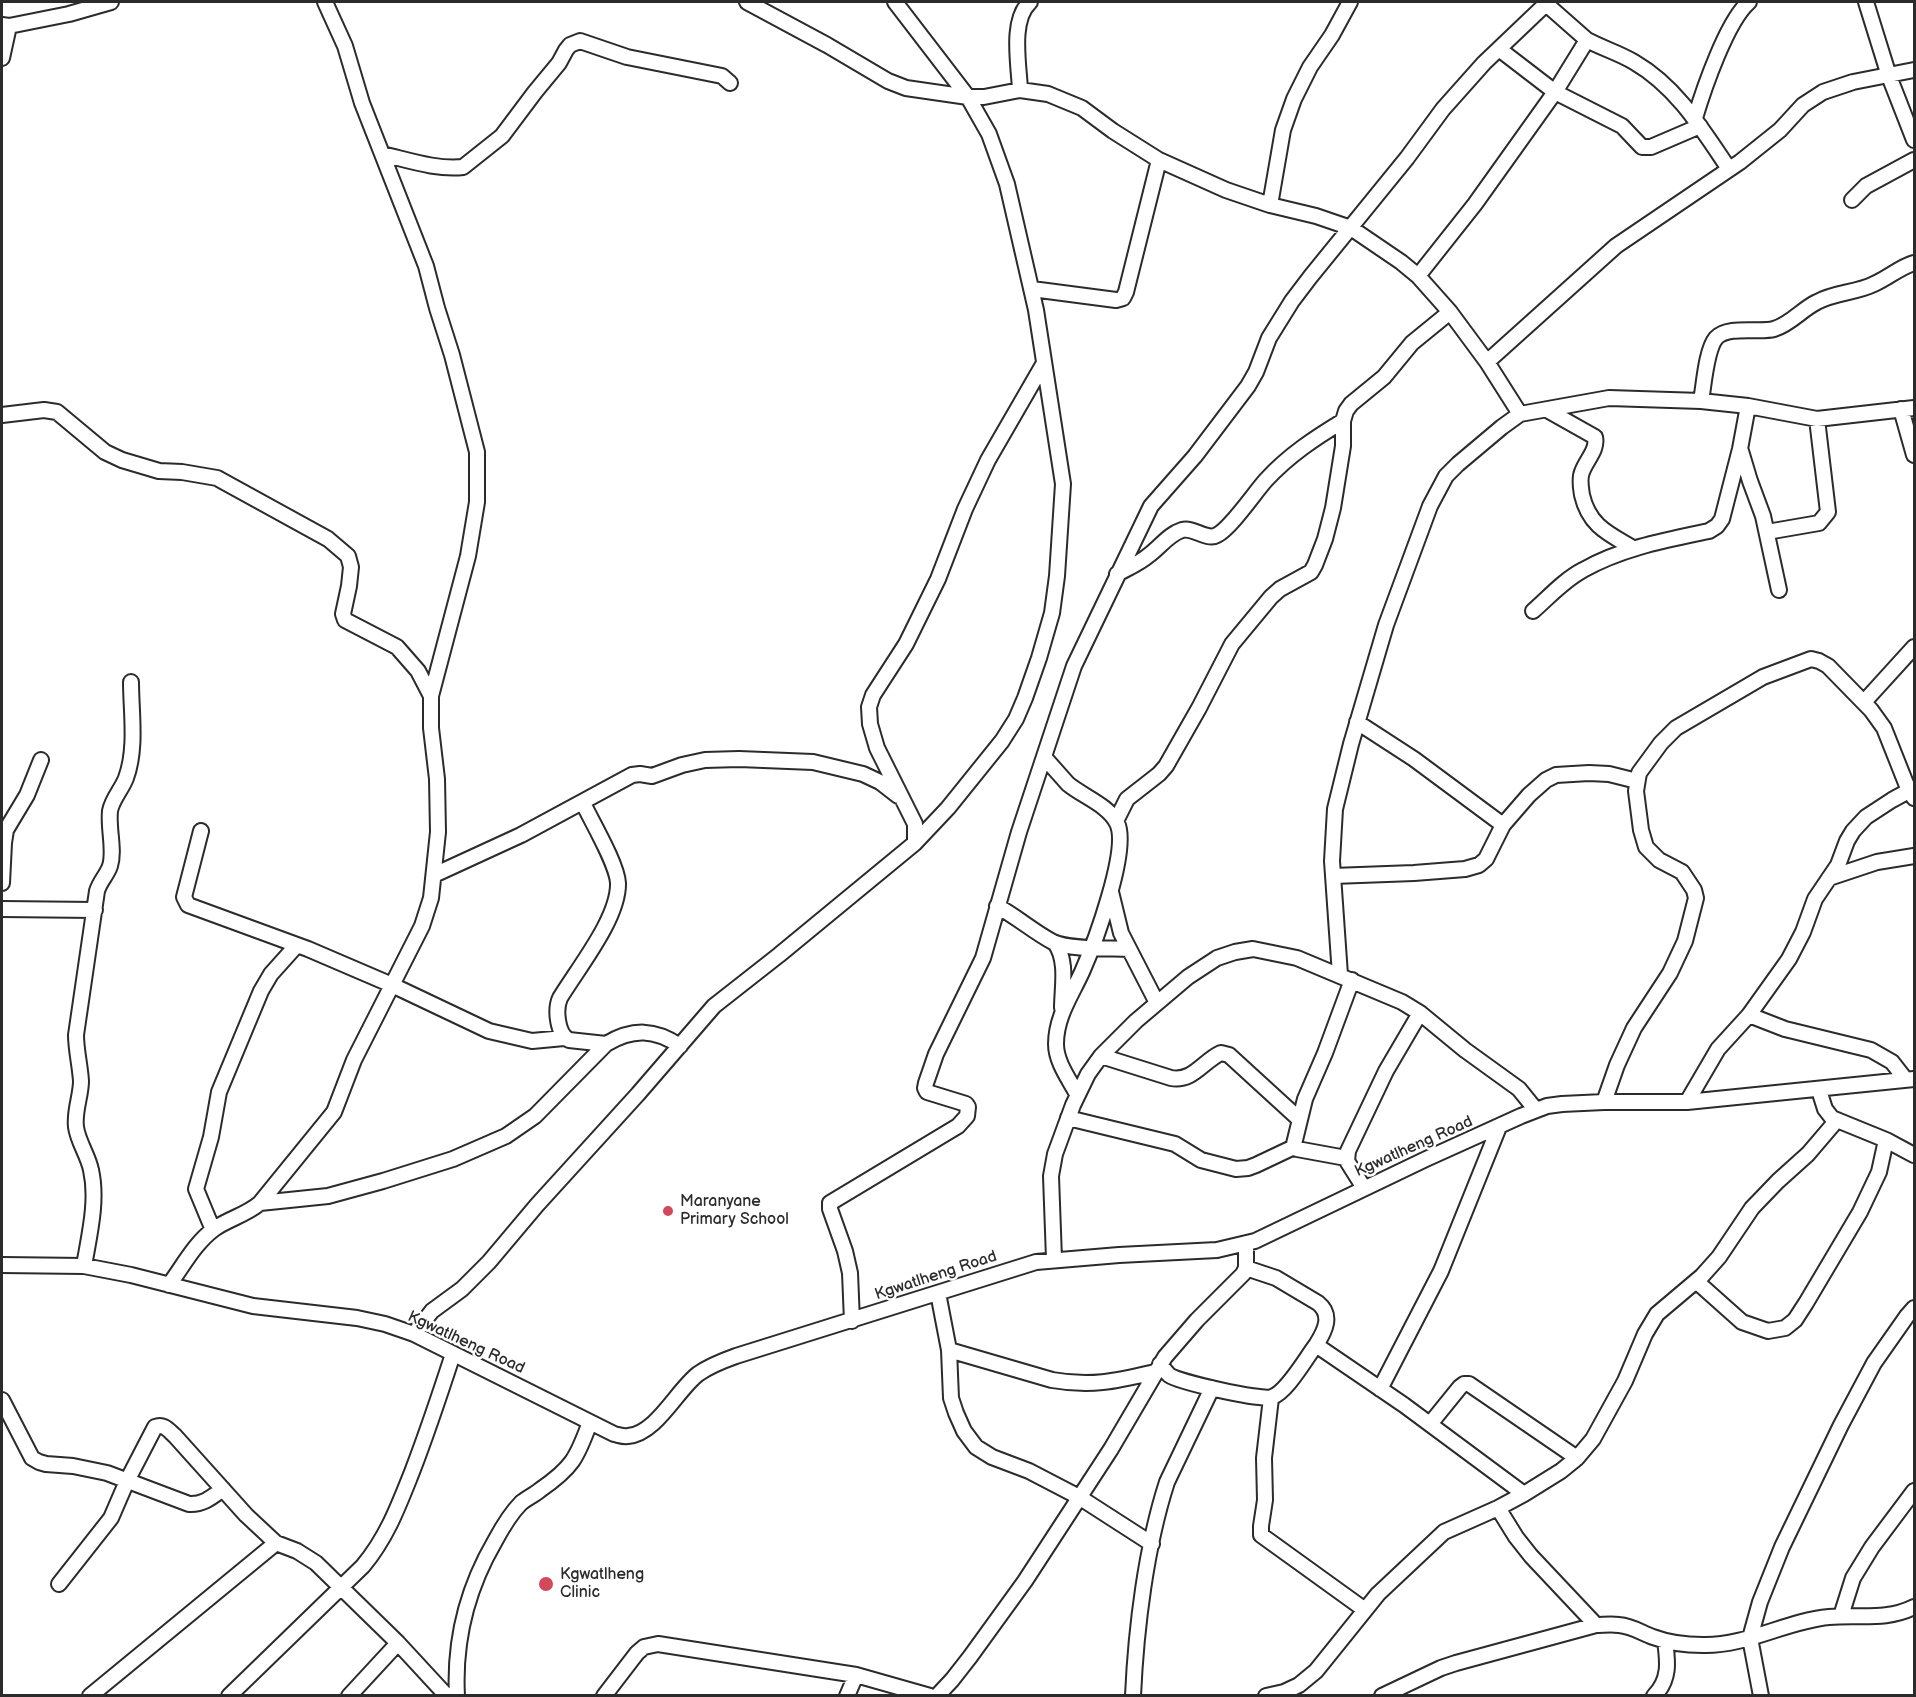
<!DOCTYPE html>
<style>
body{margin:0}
#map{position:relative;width:1916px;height:1697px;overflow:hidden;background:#fff;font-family:"Balsamiq Sans",sans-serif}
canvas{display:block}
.frame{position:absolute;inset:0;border:3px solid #2b2b2b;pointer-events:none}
</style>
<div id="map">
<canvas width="1916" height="1697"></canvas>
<div class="frame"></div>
</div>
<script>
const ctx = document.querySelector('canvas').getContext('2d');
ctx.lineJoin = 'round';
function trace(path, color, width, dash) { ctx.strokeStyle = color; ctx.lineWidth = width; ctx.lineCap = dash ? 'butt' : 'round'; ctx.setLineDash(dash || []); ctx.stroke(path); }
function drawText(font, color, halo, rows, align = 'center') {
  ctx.font = font + ' "Balsamiq Sans",sans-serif'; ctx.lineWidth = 5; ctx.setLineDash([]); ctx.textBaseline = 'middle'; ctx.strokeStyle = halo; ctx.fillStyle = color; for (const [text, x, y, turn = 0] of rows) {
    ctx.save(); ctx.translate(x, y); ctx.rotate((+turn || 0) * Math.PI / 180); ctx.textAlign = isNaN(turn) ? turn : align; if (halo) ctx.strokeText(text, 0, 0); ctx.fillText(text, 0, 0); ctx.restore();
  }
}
const minor = new Path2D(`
 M 747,2 L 827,45 L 888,81 L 906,88 L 968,97 L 984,97 L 1020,90 L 1048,94 L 1082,108 L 1113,131 L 1159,160 L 1226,190 L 1270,205 L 1316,216 L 1351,228 L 1401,262 L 1418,276 L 1450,312 L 1487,362 L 1520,414
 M 1866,2 L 1889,76 L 1914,140
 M 2,25 L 9,26 L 69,14 L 111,2
 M 1587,40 C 1602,48 1619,53 1634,62 C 1677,87 1702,129 1729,169
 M 1499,49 L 1555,92 L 1622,126 L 1642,147 L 1651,147 L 1700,126
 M 2,58 L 9,26
 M 1020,90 C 1019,65 1010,20 1030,2
 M 1695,118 C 1704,88 1727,21 1749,2
 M 382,154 C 408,160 437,170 463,167 L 502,136 L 535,92 L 559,63 L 566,50 L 570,45 L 580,41 L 627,57 L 722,76 L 730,83
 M 1852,200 L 1866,186 L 1914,160
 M 1270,205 L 1283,130 L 1294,99 L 1310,67 L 1332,35 L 1350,2
 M 1418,276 L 1475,204 L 1555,92 L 1587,40 L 1545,3
 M 1032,289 L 1116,300 L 1123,298 L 1126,292 L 1159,160
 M 1487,362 L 1616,246 L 1740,162 L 1780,130 L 1803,105 L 1823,92 L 1853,82 L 1914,70
 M 1701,401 C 1704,385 1706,350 1716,338 C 1728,325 1760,333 1774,329 C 1791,324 1802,309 1817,302 C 1835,292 1856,293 1874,284 C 1888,278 1900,267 1914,263
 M 1901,409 L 1914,455
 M 1547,410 L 1595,437 C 1598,450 1586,460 1582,472 C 1579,479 1581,488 1582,495 C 1589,526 1609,534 1633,548
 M 2,415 L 44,410 L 57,412 L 105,452 L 122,460 L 159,471 L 182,472 L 217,478 L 328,539 L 348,556 L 351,567 L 349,586 L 343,614 L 345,620 L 397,647 L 418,671 L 431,696
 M 1741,451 L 1750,481 L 1763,516 L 1779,590
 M 1767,532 L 1819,523 L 1828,512 L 1817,419
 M 1117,574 C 1128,568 1140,563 1149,555 C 1160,547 1169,534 1182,530 C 1194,527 1207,541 1217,535 C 1231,528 1255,492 1266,480 C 1289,455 1315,438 1343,421
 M 1533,611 C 1549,597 1564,580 1583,570 C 1622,548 1666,540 1709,531 L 1717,526 L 1722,519 L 1740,449 L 1748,406
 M 1864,702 L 1914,647
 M 1357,722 L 1414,759 L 1503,825
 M 1044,757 C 1052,766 1060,775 1068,784 C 1084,797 1108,805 1117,823 C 1130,849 1094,945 1082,972 C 1071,996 1056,1017 1056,1044 C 1056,1062 1069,1079 1077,1094
 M 583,803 C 592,822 617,864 618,883 C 619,918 578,968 560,998 C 555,1009 557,1034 569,1040 L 606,1044
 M 1116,821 L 1127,799 L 1159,774 L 1166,766 L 1199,708 L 1232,644 L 1271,597 L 1280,589 L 1311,572 L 1315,565 L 1325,539 L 1333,508 L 1343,446 L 1343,421 L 1346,411 L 1351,404 L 1384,377 L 1412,343 L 1450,312
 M 201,831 L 184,897 L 188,905 L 308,949 L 392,985 L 489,1031 L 532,1041 L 564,1038
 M 915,843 L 915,824 L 877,748 L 870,724 L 869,707 L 873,695 L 906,644 L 938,579 L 965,509 L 988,460 L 1044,363
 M 434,875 L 521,835 L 632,775 L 640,774 L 652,776 L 682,765 L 705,760 L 739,759 L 813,762 L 863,774 L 880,782 L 898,796
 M 1333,876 L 1414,873 L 1465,869 L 1479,865 L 1486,859 L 1503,825 L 1529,795 L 1546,780 L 1556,775 L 1589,773 L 1609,774 L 1637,781
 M 1829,878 L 1877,862 L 1914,856
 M 2,883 L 4,843 L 6,830 L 27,795 L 41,760
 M 1111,892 L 1121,933 L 1157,1003
 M 997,906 C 1017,917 1034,932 1053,942 C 1070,950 1110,948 1129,949
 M 2,909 L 95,910
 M 1055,943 C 1068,961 1062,988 1062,1008
 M 1340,975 L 1332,861 L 1335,809 L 1351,744 L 1386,625 L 1430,506 L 1446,476 L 1458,464 L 1502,427 L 1520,414 L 1609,398 L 1701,401 L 1748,406 L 1817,419 L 1914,408
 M 1749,1015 L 1785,1029 L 1871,1050 L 1892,1062 L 1906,1080
 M 1101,1056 L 1171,1078 C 1193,1082 1203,1061 1221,1053 L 1229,1055 L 1299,1119
 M 1819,1090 L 1825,1109 L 1832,1118 L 1886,1140 L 1914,1155
 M 1604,1102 L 1617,1065 L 1634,1028 L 1670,973 L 1685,941 L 1696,898 L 1694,890 L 1682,872 L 1659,860 L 1646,847 L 1641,830 L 1636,791 L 1639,773 L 1661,743 L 1676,728 L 1763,677 L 1811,659 L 1819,661 L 1828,666 L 1871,710 L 1884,728 L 1909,791 L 1914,798
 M 1687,1102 L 1718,1049 L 1749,1015 L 1789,959 L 1803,932 L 1815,899 L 1838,865 L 1847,841 L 1853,831 L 1866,817 L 1892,800 L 1914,788
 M 1068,1118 L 1175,1144 L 1201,1160 L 1236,1169 L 1248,1168 L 1256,1165 L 1294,1147
 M 1346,1158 L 1297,1149 L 1294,1144 L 1305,1099 L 1325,1053 L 1352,980
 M 1364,1188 L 1347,1161 L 1348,1151 L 1386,1071 L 1420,1013
 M 260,1203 L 328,1196 L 383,1181 L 453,1159 L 506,1136 L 535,1116 L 606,1044 C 633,1028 655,1029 680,1046
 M 213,1230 L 196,1189 L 211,1137 L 219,1092 L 261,991 L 271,974 L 297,945
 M 1054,1259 L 1051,1176 L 1055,1154 L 1073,1105 L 1088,1074 L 1101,1056 L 1136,1021 L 1188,977 L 1217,958 L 1235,952 L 1253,949 L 1297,958 L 1402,1002 L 1420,1013 L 1465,1050 L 1519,1089 L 1536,1110
 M 2,1265 L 84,1266 L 131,1275 L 253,1306 L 357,1318 L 385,1324 L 414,1334 L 614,1434 C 619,1435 624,1437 628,1436 C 656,1434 677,1390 698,1374 C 709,1366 722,1361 736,1356 L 1036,1262 L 1119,1255 L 1217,1250 L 1255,1241 L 1426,1159 L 1521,1116 L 1547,1106 L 1562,1104 L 1604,1102 L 1687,1102 L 1914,1079
 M 84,1266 C 89,1236 98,1201 91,1170 C 88,1155 78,1142 76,1127 C 74,1111 81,1096 81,1081 C 80,1065 76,1050 76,1035 L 97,891 C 100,881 107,875 110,866 C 115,850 108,829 110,811 C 112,799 122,789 126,778 C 137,748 131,712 131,682
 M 1246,1268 L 1276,1278 L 1318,1303 C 1333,1315 1325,1331 1316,1345 L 1404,1405 L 1524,1494
 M 1696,1281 L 1742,1322 L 1768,1331 L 1785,1328 L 1795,1320 L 1806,1303 L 1860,1212 L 1879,1172 L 1886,1140
 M 169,1285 C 183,1266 195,1243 214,1229 C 228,1219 246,1215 260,1203 L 334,1112 L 354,1060 L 422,926 L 431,898 L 438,832 L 437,779 L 431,728 L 431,696 L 468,556 L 477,502 L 477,452 L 452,355 L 437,308 L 426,266 L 362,103 L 345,46 L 325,2
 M 938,1293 L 949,1350 L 951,1398 L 956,1413 L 964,1431 L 976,1447 L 992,1457 L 1029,1471 L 1079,1497 L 1152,1544
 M 852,1321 L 850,1273 L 845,1251 L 830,1209 L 830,1203 L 958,1126 L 967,1116 L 968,1107 L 966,1104 L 927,1092 L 925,1088 L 926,1083 L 936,1054 L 983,958 L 1019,832 L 1074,666 L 1151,506 L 1195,456 L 1248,386 L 1256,372 L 1269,338 L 1292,301 L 1311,276 L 1407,158 L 1443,109 L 1484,63 L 1548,2
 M 414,1334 L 432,1311 L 462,1289 L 489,1262 L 537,1205 L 638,1094 L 714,1006 L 779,955 L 915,843 L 948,808 L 1002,741 L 1016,719 L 1025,698 L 1039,658 L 1052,613 L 1057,576 L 1063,484 L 1036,310 L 1007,184 L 989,134 L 968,97 L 895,2
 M 949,1350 L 1052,1380 C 1092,1387 1116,1381 1155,1372
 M 1160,1364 C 1163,1368 1166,1372 1169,1375 C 1179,1382 1261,1401 1272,1397 C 1287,1392 1306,1358 1316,1345
 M 1380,1389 L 1441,1271 L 1499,1127
 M 1271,1398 L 1264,1458 L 1265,1500 L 1261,1526 L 1261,1535 L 1365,1610
 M 2,1400 L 32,1458 L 39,1462 L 46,1464 L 73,1466 L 107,1473 L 189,1504 C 203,1505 212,1497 223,1489
 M 1430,1424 L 1460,1387 L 1464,1384 L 1469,1384 L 1577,1458
 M 1498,1508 L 1516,1537 L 1531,1556 L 1596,1625
 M 59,1584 L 111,1518 L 127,1481 L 155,1427 C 164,1423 169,1431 175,1436 L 246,1515 L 276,1543 L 297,1551 L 316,1563 L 398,1643 L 447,1696
 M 1841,1616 L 1853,1578 L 1872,1547 L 1914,1491
 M 90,1696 L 276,1543
 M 229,1696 L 363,1566 C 387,1537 398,1507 412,1472 C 427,1433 440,1394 453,1354
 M 349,1696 L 398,1643
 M 457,1696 C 454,1640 467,1589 495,1541 C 502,1528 510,1514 521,1503 C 527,1498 534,1495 540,1490 C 572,1468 577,1458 590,1422
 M 604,1696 L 637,1653 L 644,1647 L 658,1644 L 856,1675 L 930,1696
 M 847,1696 L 856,1675
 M 937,1696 L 952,1680 L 970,1657 L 1025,1581 L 1111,1449 L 1165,1357 L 1197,1320 L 1243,1274 L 1246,1268 L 1246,1243
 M 1133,1696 C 1136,1628 1146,1547 1167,1482 L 1212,1388
 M 1266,1696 L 1284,1692 L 1299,1685 L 1316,1671 L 1378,1594 L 1444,1532 L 1498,1508 L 1524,1494 L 1561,1471 L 1577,1458 L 1593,1439 L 1625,1381 L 1645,1334 L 1657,1314 L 1702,1276 L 1719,1257 L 1752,1208 L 1778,1181 L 1808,1154 L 1837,1120
 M 1382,1696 L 1441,1668 L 1456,1663 L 1596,1625 C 1603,1625 1611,1624 1619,1625 C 1632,1626 1642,1633 1653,1637 C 1669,1643 1687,1645 1703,1645 C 1747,1646 1786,1621 1829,1617 C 1859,1614 1886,1621 1914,1607
 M 1654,1696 C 1670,1680 1668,1662 1665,1641
 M 1761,1696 L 1750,1638 L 1760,1602 L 1782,1547 L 1841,1425 L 1874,1363 L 1907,1316 L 1914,1308`);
trace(minor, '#2b2b2b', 18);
trace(minor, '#fff', 14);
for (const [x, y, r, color] of [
 [668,1211,6,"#d1495b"],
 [546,1584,8,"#d1495b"]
]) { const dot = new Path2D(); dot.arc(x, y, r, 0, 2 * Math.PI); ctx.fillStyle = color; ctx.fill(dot); trace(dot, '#fff', 2); }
drawText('16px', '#2b2b2b', '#fff', [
 ["Kgwatlheng Road",1414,1147,-24],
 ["Kgwatlheng Road",936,1276,-18],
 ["Kgwatlheng Road",466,1343,25]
]);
drawText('16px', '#2b2b2b', '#fff', [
 ["Maranyane",680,1202],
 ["Primary School",680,1220],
 ["Kgwatlheng",560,1575],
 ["Clinic",560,1593]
], 'left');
</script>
